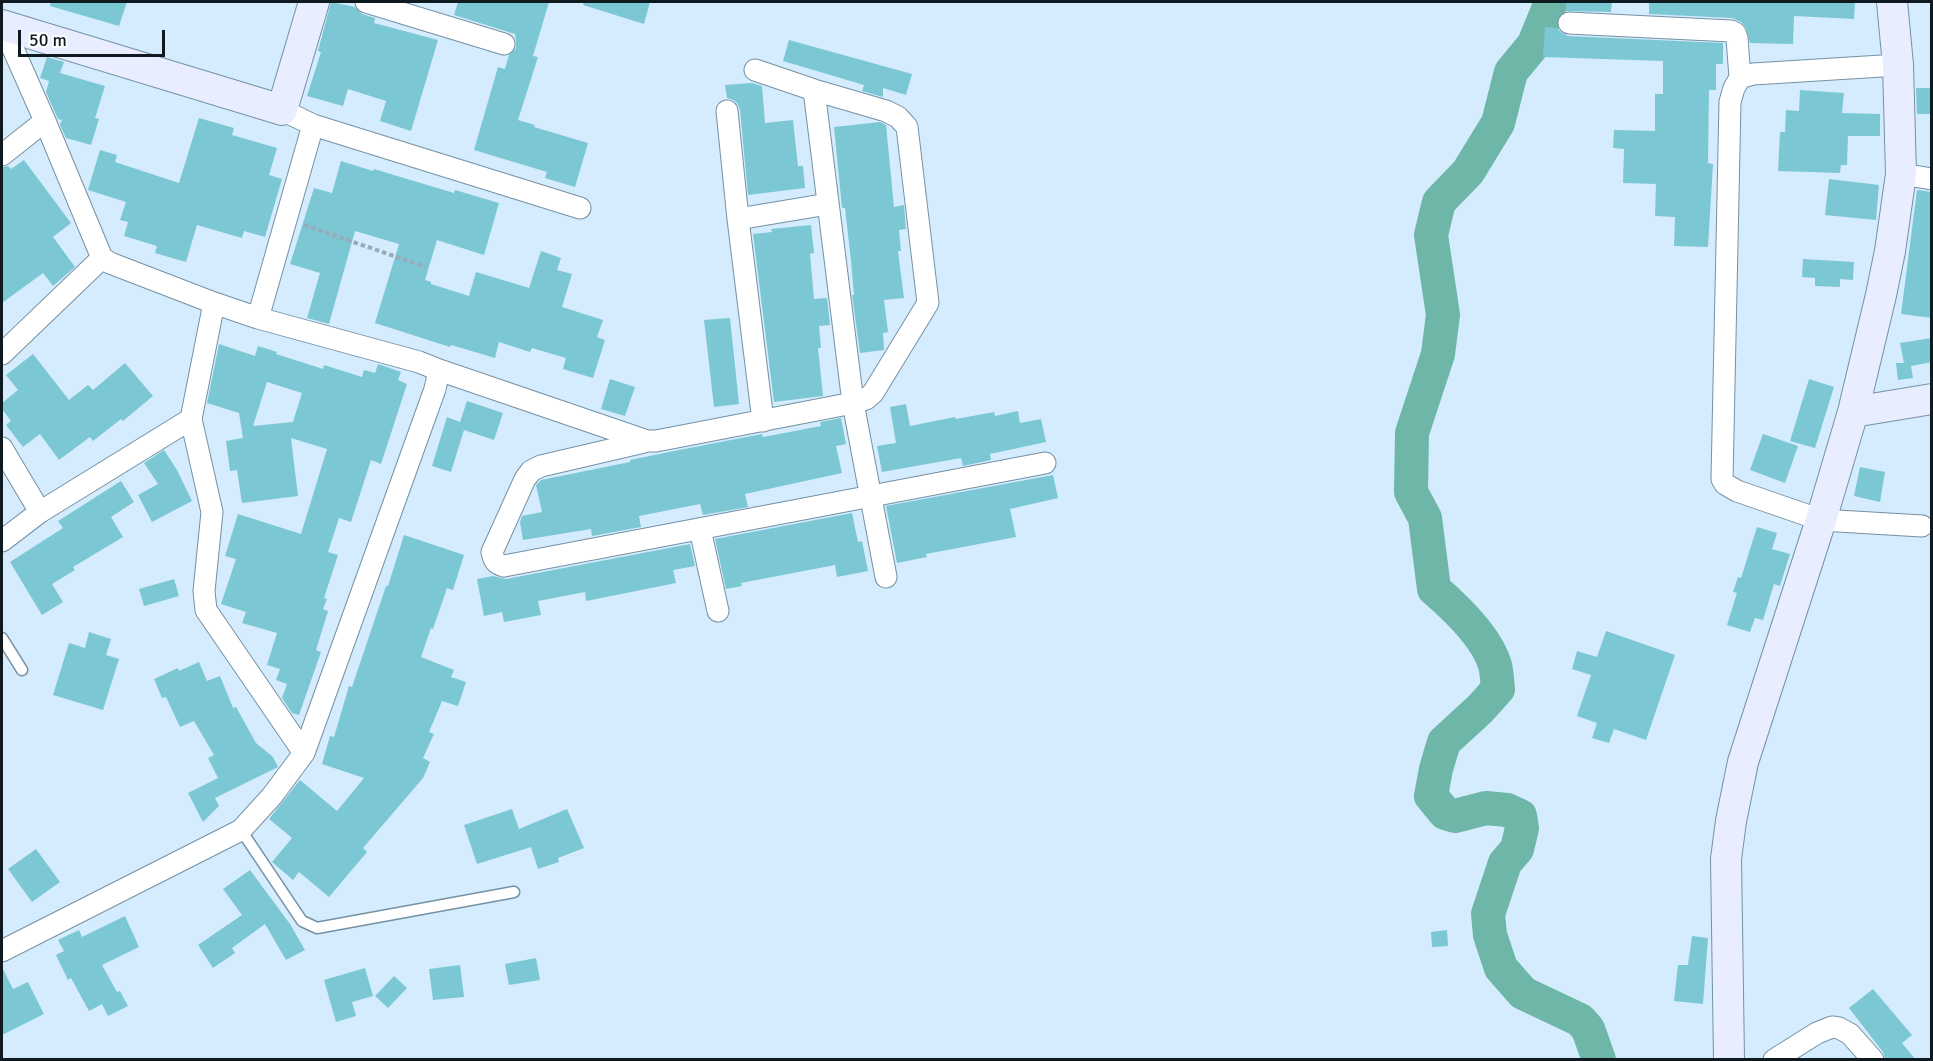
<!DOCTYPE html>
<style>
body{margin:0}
#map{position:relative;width:1933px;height:1061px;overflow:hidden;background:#d4ecfd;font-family:Signika,sans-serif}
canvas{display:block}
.frame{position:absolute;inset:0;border:3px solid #0e1920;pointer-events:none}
.scale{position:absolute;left:18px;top:30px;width:147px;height:27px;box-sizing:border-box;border:3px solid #0e1920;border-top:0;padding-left:8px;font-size:18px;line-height:21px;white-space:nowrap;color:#0e1920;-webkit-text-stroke:4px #fff;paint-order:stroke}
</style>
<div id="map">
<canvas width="1933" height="1061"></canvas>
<div class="frame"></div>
<div class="scale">50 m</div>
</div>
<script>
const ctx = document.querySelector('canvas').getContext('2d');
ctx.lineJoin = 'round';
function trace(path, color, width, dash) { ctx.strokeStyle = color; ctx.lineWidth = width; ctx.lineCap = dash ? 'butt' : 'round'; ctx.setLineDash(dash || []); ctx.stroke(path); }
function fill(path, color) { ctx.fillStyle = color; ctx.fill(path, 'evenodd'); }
trace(new Path2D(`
 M 1551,2 L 1534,44 L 1511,72 L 1498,123 L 1468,172 L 1439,202 L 1431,235 L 1443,315 L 1438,354 L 1412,433 L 1411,492 L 1425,518 L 1434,589 C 1456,608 1487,638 1495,665 C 1497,673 1497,681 1498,689 L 1480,709 L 1444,742 L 1436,769 L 1431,796 L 1445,813 L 1455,816 L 1486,808 L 1507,810 L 1520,816 L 1522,828 L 1517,849 L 1505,863 L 1488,914 L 1490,935 L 1501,968 L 1523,993 L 1580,1020 L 1588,1029 L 1599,1060`), '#6eb7a8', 34);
fill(new Path2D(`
 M 51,2 L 127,2 L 119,26 L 50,6 Z
 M 331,2 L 355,7 L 362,14 L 375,18 L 374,23 L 438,40 L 411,131 L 380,121 L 386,101 L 348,89 L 343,106 L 307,96 L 321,52 L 318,51 Z
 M 458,2 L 549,2 L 533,56 L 538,57 L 518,120 L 535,125 L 534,127 L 588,143 L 575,187 L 545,178 L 547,172 L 474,150 L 498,67 L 505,69 L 509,55 L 516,48 L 516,42 L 515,34 L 454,15 Z
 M 584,2 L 650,2 L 644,24 L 583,5 Z
 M 1566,2 L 1612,2 L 1611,12 L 1566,11 Z
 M 1649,2 L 1855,2 L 1854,19 L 1794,16 L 1793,44 L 1750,43 L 1746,28 L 1741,22 L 1732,18 L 1649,14 Z
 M 1545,27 L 1557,28 L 1562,33 L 1568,36 L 1723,43 L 1723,64 L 1716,64 L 1716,90 L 1709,90 L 1708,163 L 1713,164 L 1708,247 L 1674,246 L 1675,217 L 1655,216 L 1656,184 L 1623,183 L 1624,149 L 1613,148 L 1614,130 L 1655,131 L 1655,94 L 1663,94 L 1663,61 L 1543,57 Z
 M 789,40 L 912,74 L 906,95 L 883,88 L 883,97 L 862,91 L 864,85 L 783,61 Z
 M 47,57 L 64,62 L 60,73 L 105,86 L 95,118 L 99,119 L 91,145 L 66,138 L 60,125 L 62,120 L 58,119 L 46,92 L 49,81 L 40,78 Z
 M 752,83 L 762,86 L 765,123 L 793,120 L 798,166 L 803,166 L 805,188 L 748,195 L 740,110 L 737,103 L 733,100 L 727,98 L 725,85 Z
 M 1916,88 L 1932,88 L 1932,114 L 1917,114 Z
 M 1800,90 L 1844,93 L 1842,113 L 1880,114 L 1880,136 L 1848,136 L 1847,165 L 1841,165 L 1840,173 L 1778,171 L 1780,132 L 1785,132 L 1786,110 L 1799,111 Z
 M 199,118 L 234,128 L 232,135 L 277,148 L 269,175 L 282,179 L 265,237 L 244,231 L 242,238 L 197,225 L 186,262 L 155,253 L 157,246 L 124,236 L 128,222 L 120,220 L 126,202 L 88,190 L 100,150 L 117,155 L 115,162 L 179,183 Z
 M 880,122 L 886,125 L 894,207 L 904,205 L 906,229 L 899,230 L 901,251 L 898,251 L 904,298 L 884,300 L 888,332 L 883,333 L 884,350 L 860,353 L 852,295 L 854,295 L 851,261 L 845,208 L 842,208 L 834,127 Z
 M 24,160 L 71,223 L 53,237 L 75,267 L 53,286 L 43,273 L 2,303 L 2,167 L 8,166 L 11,169 Z
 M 341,161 L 373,171 L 374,169 L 454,193 L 455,190 L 499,203 L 484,255 L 437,240 L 425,280 L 431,282 L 431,284 L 469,296 L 476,272 L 529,288 L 541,251 L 561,258 L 557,270 L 572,274 L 562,307 L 603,320 L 597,337 L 605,340 L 593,378 L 563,369 L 566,358 L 532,348 L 530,352 L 499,342 L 495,358 L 451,345 L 450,347 L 375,323 L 399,244 L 355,231 L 329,324 L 307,318 L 320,273 L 290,264 L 314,188 L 332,193 Z
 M 1829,179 L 1879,185 L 1876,220 L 1825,215 Z
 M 1917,190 L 1932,192 L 1932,318 L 1901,314 Z
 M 811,225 L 814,253 L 810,254 L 814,299 L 827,298 L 830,325 L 819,326 L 821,348 L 818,348 L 823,396 L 774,402 L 753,234 L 772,232 L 771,229 Z
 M 1803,259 L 1854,262 L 1853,280 L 1840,279 L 1840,287 L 1815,286 L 1815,278 L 1802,277 Z
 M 730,318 L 739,404 L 714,407 L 704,320 Z
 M 1932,338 L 1932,362 L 1911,366 L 1913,378 L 1898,380 L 1896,363 L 1904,363 L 1900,343 Z
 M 219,344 L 255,356 L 258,346 L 277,352 L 276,354 L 323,369 L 324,365 L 362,377 L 364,370 L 375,373 L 378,364 L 401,372 L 398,380 L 407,384 L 381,464 L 371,460 L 351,522 L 339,518 L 328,552 L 338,555 L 324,598 L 327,599 L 323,609 L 328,611 L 316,650 L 321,652 L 299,715 L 292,713 L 282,698 L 287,684 L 276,680 L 280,669 L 267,665 L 277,633 L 242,623 L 246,612 L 221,604 L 236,559 L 225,556 L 238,514 L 301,534 L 327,449 L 291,438 L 298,496 L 242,503 L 237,470 L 230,471 L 226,441 L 243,438 L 239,413 L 207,403 ZM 267,382 L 302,393 L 293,422 L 253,426 Z
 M 33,354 L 69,400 L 88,385 L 93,390 L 125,363 L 153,396 L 123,421 L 121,419 L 93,441 L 90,437 L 59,460 L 40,434 L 23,447 L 6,425 L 11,421 L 2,409 L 2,403 L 18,390 L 6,375 Z
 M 610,379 L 635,387 L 625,416 L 601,409 Z
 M 1809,379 L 1834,387 L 1815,448 L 1790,441 Z
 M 467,401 L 503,413 L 494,440 L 464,430 L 451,472 L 432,466 L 447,417 L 460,422 Z
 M 906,404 L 910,426 L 955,417 L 956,419 L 994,412 L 995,416 L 1018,411 L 1020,423 L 1041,419 L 1046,442 L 990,454 L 991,460 L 963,466 L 961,458 L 882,472 L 877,446 L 896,443 L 890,407 Z
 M 841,418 L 846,444 L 836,446 L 842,473 L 745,494 L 748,507 L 703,515 L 700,504 L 639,516 L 641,527 L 592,536 L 591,529 L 523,540 L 520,522 L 522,516 L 542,512 L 536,485 L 541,480 L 630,462 L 630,460 L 674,451 L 762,434 L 763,437 L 821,426 L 820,422 Z
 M 1763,434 L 1798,446 L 1785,483 L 1750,470 Z
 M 164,450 L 177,470 L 192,501 L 152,522 L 138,495 L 158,484 L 144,463 Z
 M 1860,467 L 1885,472 L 1880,502 L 1854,496 Z
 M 1053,475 L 1058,498 L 1010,509 L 1016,537 L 926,554 L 927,557 L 897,563 L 886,506 Z
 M 121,481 L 134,502 L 111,517 L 123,537 L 73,567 L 75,570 L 52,584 L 63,602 L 42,615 L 10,562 L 63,528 L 58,521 Z
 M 852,513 L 858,542 L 862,541 L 868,571 L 837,577 L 835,565 L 741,583 L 742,586 L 726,589 L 715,539 Z
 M 1757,527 L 1777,533 L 1772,549 L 1790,554 L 1780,586 L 1774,584 L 1763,620 L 1755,618 L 1750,632 L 1727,625 L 1737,593 L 1733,592 L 1738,577 L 1741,578 Z
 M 404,535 L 464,555 L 453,590 L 447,588 L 433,629 L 431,628 L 421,657 L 454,670 L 451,677 L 466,682 L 458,706 L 442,701 L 429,732 L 434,734 L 423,758 L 430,762 L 423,778 L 363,848 L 367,852 L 329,897 L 299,872 L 293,880 L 272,862 L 292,838 L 269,819 L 300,780 L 337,811 L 364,778 L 322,764 L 330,736 L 334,737 L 349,686 L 352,687 L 386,586 L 388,586 Z
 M 690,544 L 695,566 L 673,570 L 676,583 L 586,601 L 585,592 L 538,601 L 541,615 L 504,622 L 502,612 L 484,616 L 477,579 L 493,576 L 506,579 Z
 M 174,579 L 179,596 L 144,606 L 139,589 Z
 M 1606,631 L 1675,655 L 1646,740 L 1614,729 L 1609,743 L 1592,738 L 1597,723 L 1577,716 L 1591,675 L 1572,669 L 1577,651 L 1597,657 Z
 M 89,632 L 111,639 L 106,655 L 119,659 L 103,710 L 53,695 L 69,643 L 85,648 Z
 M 199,662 L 207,681 L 220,676 L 233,708 L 236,707 L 256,743 L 273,757 L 278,767 L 215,798 L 219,806 L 203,822 L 188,793 L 218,778 L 208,758 L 214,755 L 194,721 L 180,727 L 166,697 L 162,698 L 154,679 L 178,668 L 179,671 Z
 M 512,809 L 519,829 L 567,809 L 584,848 L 558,858 L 559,862 L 538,869 L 531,847 L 477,864 L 464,825 Z
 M 36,849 L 60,882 L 32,902 L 8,869 Z
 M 250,870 L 290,924 L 305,950 L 286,960 L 265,924 L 232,948 L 235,953 L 213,968 L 198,945 L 242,915 L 223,889 Z
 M 125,916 L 139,947 L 102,965 L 117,992 L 120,991 L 128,1006 L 108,1016 L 102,1004 L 89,1011 L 71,978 L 68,980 L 56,955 L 64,951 L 58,940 L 79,930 L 82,937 Z
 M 1447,930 L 1448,946 L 1432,947 L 1431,932 Z
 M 1692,936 L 1708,938 L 1703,1004 L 1674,1001 L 1678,965 L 1688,965 Z
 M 536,958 L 540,980 L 509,985 L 505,964 Z
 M 460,965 L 464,997 L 433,1000 L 429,969 Z
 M 2,967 L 13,989 L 28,982 L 44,1014 L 2,1035 Z
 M 365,968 L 373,996 L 352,1002 L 356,1016 L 336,1022 L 324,980 Z
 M 394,976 L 407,988 L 388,1008 L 375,996 Z
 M 1873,989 L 1912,1035 L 1902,1043 L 1915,1059 L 1885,1059 L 1883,1052 L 1849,1008 Z`), '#7cc7d4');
const lane = new Path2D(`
 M 2,638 L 22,670
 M 241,830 L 302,921 L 317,928 L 514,892`);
const street = new Path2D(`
 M 366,2 L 504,44
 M 1569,23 L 1731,31 L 1735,33 L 1737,38 L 1740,78
 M 1898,65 L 1753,74 L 1740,78 L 1734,88 L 1730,102 L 1722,479 L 1725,484 L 1737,491 L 1821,520 L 1922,526
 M 814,90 L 853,403 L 886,577
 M 727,111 L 738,219 L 763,421
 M 313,125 L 580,208
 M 2,155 L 45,121
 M 1901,174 L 1932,179
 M 738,219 L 828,204
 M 258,318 L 313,125 L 282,110
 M 2,354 L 102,258
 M 439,370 L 647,441 L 656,441 L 853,403 L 866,399 L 873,393 L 928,303 L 907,127 L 898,117 L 886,111 L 814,90 L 755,70
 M 191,419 L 212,512 L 204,591 L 206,610 L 304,753
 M 644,442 L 541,466 L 531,471 L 525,479 L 492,552 C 494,561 496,564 504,566 L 1045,463
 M 2,448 L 40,512
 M 700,529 L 718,611
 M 2,541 L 40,512 L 191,419 L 214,303
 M 2,951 L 241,830 L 272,796 L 304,753 L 435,389 L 439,370 L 419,362 L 258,318 L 214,303 L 110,263 L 102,258 L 45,121 L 3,26
 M 1774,1060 L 1817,1033 L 1832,1027 L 1839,1028 L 1850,1034 L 1873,1060`);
const secondary = new Path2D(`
 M 2,25 L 282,110 L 314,2
 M 1853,412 L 1932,399
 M 1729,1060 L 1726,859 L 1731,821 L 1743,762 L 1821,520 L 1853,412 L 1881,295 L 1890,251 L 1901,174 L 1898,65 L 1892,2`);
trace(lane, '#7591a4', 13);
trace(street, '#7591a4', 23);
trace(secondary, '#7591a4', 32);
trace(new Path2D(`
 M 304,225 L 426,267`), '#97abb9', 4, [4.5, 3]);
trace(lane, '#fff', 10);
trace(street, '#fff', 21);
trace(secondary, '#e8eeff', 30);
</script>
